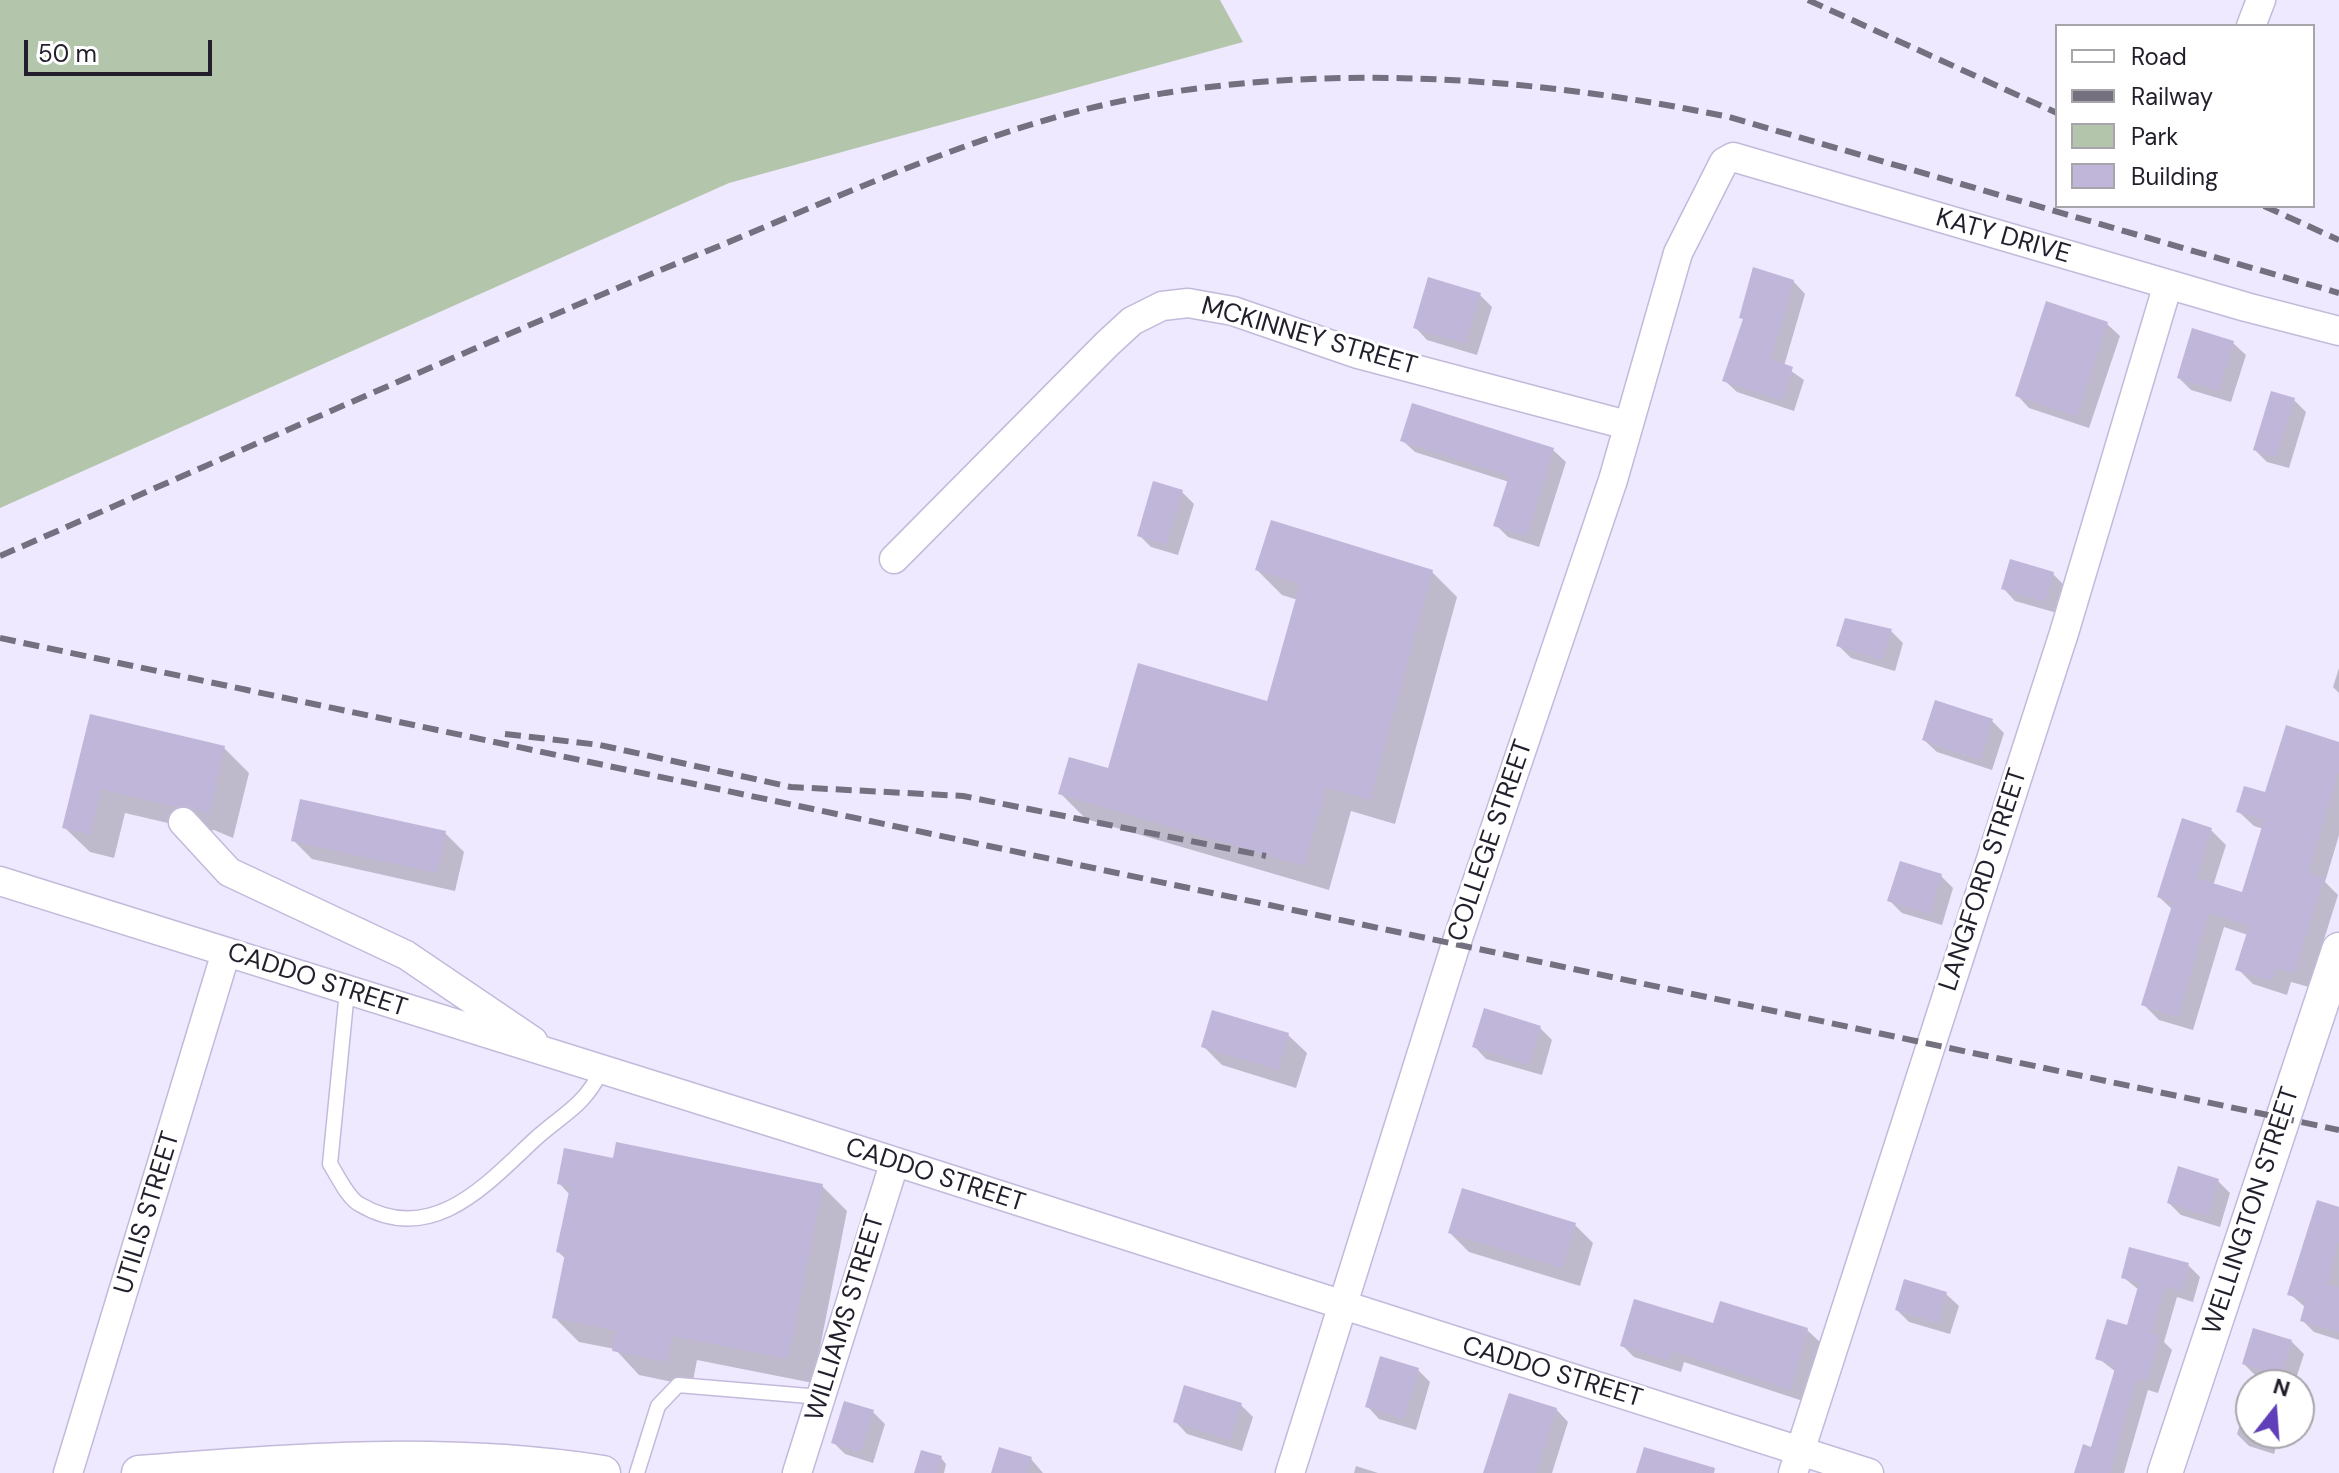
<!DOCTYPE html>
<style>
body{margin:0}
#map{position:relative;width:2339px;height:1473px;overflow:hidden;background:#eee9fe;font-family:"DM Sans",sans-serif}
canvas{display:block}
.legend{position:absolute;left:2055px;top:24px;width:260px;height:184px;box-sizing:border-box;background:#fff;border:2px solid #a7a5aa;margin:0;padding:10px 14px;list-style:none;font-size:24px;color:#221e2b}
.legend li{display:flex;align-items:center;gap:16px;height:40px}
.legend b{width:40px;border:2px solid #a7a5aa}
.north{position:absolute;left:2235px;top:1369px;width:80px;height:80px;box-sizing:border-box;background:#fff;border:2px solid #a7a5aa;border-radius:50%;rotate:17deg;font-size:22px;font-weight:700;line-height:32px;text-align:center;color:#221e2b}
.north::after{content:'';display:block;margin:auto;width:28px;height:36px;background:#6040b8;clip-path:polygon(50% 0,100% 100%,50% 72%,0 100%)}
.scale{position:absolute;left:24px;top:40px;width:188px;height:36px;box-sizing:border-box;border:4px solid #221e2b;border-top:0;padding-left:10px;font-size:24px;line-height:28px;white-space:nowrap;color:#221e2b;-webkit-text-stroke:6px #fff;paint-order:stroke}
</style>
<div id="map">
<canvas width="2339" height="1473"></canvas>
<ul class="legend">
<li><b style="height:10px;background:#fff"></b>Road</li>
<li><b style="height:10px;background:#747080"></b>Railway</li>
<li><b style="height:22px;background:#b3c6ab"></b>Park</li>
<li><b style="height:22px;background:#c0b6d9"></b>Building</li>
</ul>
<div class="north">N</div>
<div class="scale">50 m</div>
</div>
<script>
const ctx = document.querySelector('canvas').getContext('2d');
ctx.lineJoin = 'round';
function fill(path, color) { ctx.fillStyle = color; ctx.fill(path, 'evenodd'); }
function trace(path, color, width, dash) { ctx.strokeStyle = color; ctx.lineWidth = width; ctx.lineCap = dash ? 'butt' : 'round'; ctx.setLineDash(dash || []); ctx.stroke(path); }
function drawText(font, color, halo, rows, align = 'center') {
  ctx.font = font + ' "DM Sans",sans-serif'; ctx.lineWidth = 6; ctx.setLineDash([]); ctx.textBaseline = 'middle'; ctx.strokeStyle = halo; ctx.fillStyle = color; for (const [text, x, y, turn = 0] of rows) {
    ctx.save(); ctx.translate(x, y); ctx.rotate((+turn || 0) * Math.PI / 180); ctx.textAlign = isNaN(turn) ? turn : align; if (halo) ctx.strokeText(text, 0, 0); ctx.fillText(text, 0, 0); ctx.restore();
  }
}
fill(new Path2D(`
 M 0,0 L 1220,0 L 1243,42 L 729,183 L 0,508 Z`), '#b3c6ab');
fill(new Path2D(`
 M 1793,281 L 1805,294 L 1784,366 L 1804,380 L 1794,411 L 1737,392 L 1724,380 Z
 M 1480,295 L 1492,307 L 1477,355 L 1427,340 L 1415,327 Z
 M 2047,304 L 2107,324 L 2120,336 L 2089,428 L 2029,408 L 2017,395 Z
 M 2233,343 L 2246,355 L 2231,402 L 2191,390 L 2179,378 Z
 M 2294,400 L 2306,412 L 2289,468 L 2267,462 L 2255,450 Z
 M 1413,406 L 1553,450 L 1566,462 L 1539,547 L 1508,537 L 1496,525 L 1509,482 L 1415,452 L 1402,440 Z
 M 1182,492 L 1194,504 L 1178,555 L 1151,547 L 1139,535 Z
 M 1257,570 L 1432,572 L 1457,597 L 1395,824 L 1351,811 L 1329,890 L 1086,819 L 1061,794 L 1268,703 L 1298,600 L 1282,595 Z
 M 2053,574 L 2065,586 L 2057,613 L 2015,601 L 2003,588 Z
 M 1891,631 L 1903,643 L 1895,671 L 1851,658 L 1839,646 Z
 M 2339,668 L 2339,693 L 2333,687 Z
 M 91,717 L 224,748 L 249,773 L 233,838 L 214,830 L 202,831 L 125,813 L 114,858 L 90,852 L 65,828 Z
 M 1992,721 L 2004,733 L 1992,770 L 1937,752 L 1924,740 Z
 M 2339,744 L 2339,835 L 2325,882 L 2338,895 L 2309,987 L 2291,982 L 2287,995 L 2253,984 L 2238,969 L 2248,935 L 2224,927 L 2193,1030 L 2159,1020 L 2144,1005 L 2173,910 L 2159,897 L 2211,830 L 2226,845 L 2213,886 L 2243,895 L 2264,829 L 2254,826 L 2238,811 Z
 M 445,833 L 464,852 L 455,891 L 312,859 L 293,840 Z
 M 1941,876 L 1953,888 L 1942,925 L 1902,913 L 1890,901 Z
 M 1540,1028 L 1552,1040 L 1542,1075 L 1486,1059 L 1474,1046 Z
 M 1288,1035 L 1307,1053 L 1296,1088 L 1222,1065 L 1203,1046 Z
 M 615,1160 L 822,1186 L 847,1211 L 813,1383 L 697,1360 L 692,1386 L 639,1375 L 615,1349 L 579,1342 L 554,1317 L 566,1259 L 558,1252 L 570,1195 L 559,1183 Z
 M 2218,1181 L 2230,1193 L 2220,1227 L 2181,1215 L 2169,1203 Z
 M 2339,1209 L 2339,1340 L 2314,1332 L 2302,1320 L 2306,1308 L 2290,1294 Z
 M 1574,1224 L 1593,1243 L 1580,1286 L 1469,1252 L 1450,1233 Z
 M 2188,1265 L 2200,1277 L 2193,1302 L 2177,1297 L 2164,1342 L 2172,1350 L 2158,1393 L 2148,1390 L 2124,1473 L 2076,1473 L 2093,1449 L 2116,1372 L 2098,1358 L 2128,1328 L 2139,1290 L 2123,1277 Z
 M 1905,1282 L 1946,1294 L 1959,1306 L 1950,1334 L 1909,1322 L 1897,1310 Z
 M 1714,1326 L 1807,1330 L 1820,1342 L 1803,1401 L 1684,1362 L 1681,1372 L 1634,1357 L 1622,1345 Z
 M 2291,1341 L 2304,1354 L 2294,1385 L 2252,1385 L 2255,1375 L 2244,1364 Z
 M 1418,1370 L 1430,1382 L 1416,1430 L 1379,1419 L 1367,1406 Z
 M 2251,1389 L 2251,1433 L 2280,1433 L 2274,1454 L 2249,1446 L 2237,1434 Z
 M 1241,1405 L 1253,1417 L 1242,1451 L 1187,1434 L 1175,1421 Z
 M 1556,1409 L 1568,1422 L 1552,1473 L 1485,1473 Z
 M 873,1412 L 885,1424 L 873,1463 L 845,1454 L 833,1442 Z
 M 941,1458 L 946,1464 L 944,1473 L 916,1473 Z
 M 1031,1459 L 1043,1473 L 993,1473 Z
 M 1356,1466 L 1378,1473 L 1354,1473 Z`), '#0003');
fill(new Path2D(`
 M 1753,267 L 1794,280 L 1771,359 L 1793,367 L 1782,401 L 1722,381 L 1743,319 L 1739,318 Z
 M 1428,277 L 1481,293 L 1465,344 L 1413,328 Z
 M 2046,301 L 2108,322 L 2077,417 L 2015,396 Z
 M 2192,328 L 2234,341 L 2219,391 L 2177,378 Z
 M 2271,391 L 2295,398 L 2276,458 L 2253,450 Z
 M 1412,403 L 1554,448 L 1527,536 L 1493,526 L 1509,476 L 1400,441 Z
 M 1153,481 L 1183,490 L 1166,545 L 1137,536 Z
 M 1271,520 L 1433,570 L 1370,800 L 1326,787 L 1304,866 L 1058,794 L 1069,757 L 1108,768 L 1138,663 L 1267,701 L 1300,584 L 1255,570 Z
 M 2010,559 L 2054,572 L 2045,602 L 2001,589 Z
 M 1845,618 L 1892,629 L 1882,660 L 1836,646 Z
 M 1935,700 L 1993,719 L 1980,760 L 1922,740 Z
 M 90,714 L 225,746 L 209,815 L 187,806 L 176,807 L 101,789 L 90,835 L 62,828 Z
 M 2286,725 L 2339,742 L 2339,772 L 2308,873 L 2324,878 L 2294,974 L 2276,968 L 2272,981 L 2235,970 L 2249,926 L 2209,913 L 2178,1017 L 2141,1005 L 2173,902 L 2157,897 L 2182,818 L 2212,828 L 2196,878 L 2242,892 L 2264,820 L 2236,812 L 2244,786 L 2265,792 Z
 M 300,799 L 446,831 L 437,873 L 291,841 Z
 M 1900,861 L 1942,874 L 1930,914 L 1887,901 Z
 M 1484,1008 L 1541,1026 L 1529,1065 L 1472,1047 Z
 M 1212,1010 L 1289,1033 L 1278,1070 L 1201,1047 Z
 M 616,1142 L 823,1184 L 788,1359 L 672,1336 L 667,1362 L 612,1351 L 616,1331 L 552,1318 L 565,1254 L 556,1252 L 570,1187 L 557,1184 L 564,1148 L 613,1158 Z
 M 2178,1166 L 2219,1179 L 2208,1216 L 2167,1203 Z
 M 1462,1188 L 1576,1223 L 1562,1268 L 1448,1233 Z
 M 2317,1200 L 2339,1207 L 2339,1241 L 2327,1284 L 2339,1287 L 2339,1332 L 2300,1321 L 2306,1300 L 2287,1295 Z
 M 2129,1247 L 2189,1263 L 2181,1291 L 2165,1286 L 2152,1333 L 2160,1336 L 2146,1382 L 2136,1379 L 2110,1473 L 2074,1473 L 2083,1444 L 2091,1447 L 2114,1372 L 2114,1365 L 2095,1359 L 2107,1319 L 2127,1325 L 2139,1283 L 2121,1278 Z
 M 1904,1279 L 1947,1292 L 1938,1323 L 1895,1310 Z
 M 1634,1299 L 1713,1323 L 1720,1301 L 1808,1328 L 1791,1390 L 1672,1351 L 1669,1361 L 1620,1346 Z
 M 2253,1328 L 2292,1340 L 2281,1376 L 2242,1364 Z
 M 1380,1356 L 1419,1368 L 1404,1419 L 1365,1407 Z
 M 1184,1385 L 1242,1403 L 1230,1440 L 1173,1422 Z
 M 1509,1393 L 1557,1408 L 1536,1473 L 1483,1473 Z
 M 844,1401 L 874,1410 L 861,1452 L 831,1443 Z
 M 999,1447 L 1032,1457 L 1027,1473 L 991,1473 Z
 M 1644,1447 L 1715,1468 L 1714,1473 L 1636,1473 Z
 M 921,1450 L 942,1456 L 937,1473 L 914,1473 Z`), '#c0b6d9');
const service = new Path2D(`
 M 347,991 L 330,1164 C 338,1176 347,1197 359,1204 C 431,1247 485,1186 533,1141 C 562,1114 583,1108 601,1071
 M 637,1473 L 658,1406 L 678,1385 L 821,1397`);
const minor = new Path2D(`
 M 2251,26 L 2261,0
 M 894,559 L 1107,344 L 1132,321 L 1162,306 L 1188,303 L 1233,311 L 1358,354 L 1627,425
 M 183,822 L 229,872 L 406,955 L 533,1041
 M 0,881 L 793,1129 L 1869,1473
 M 68,1473 L 226,952
 M 797,1473 L 894,1164
 M 1290,1473 L 1455,947 L 1613,480 L 1678,253 L 1724,162 L 1733,157 L 2246,307 L 2339,331
 M 1793,1473 L 2064,633 L 2168,284`);
const tertiary = new Path2D(`
 M 139,1473 C 294,1460 448,1449 603,1473
 M 2165,1473 L 2339,950`);
trace(service, '#c3badb', 17);
trace(minor, '#c3badb', 31);
trace(tertiary, '#c3badb', 37);
trace(service, '#fff', 14);
trace(minor, '#fff', 28);
trace(tertiary, '#fff', 34);
trace(new Path2D(`
 M 1808,0 L 2057,113
 M 2264,206 L 2339,240
 M 0,556 C 241,451 481,343 724,244 C 866,185 1012,117 1165,93 C 1353,64 1544,79 1729,117 L 2339,293
 M 0,638 L 2339,1130
 M 505,734 L 600,745 L 791,787 L 963,796 L 1266,856`), '#747080', 6, [16, 8]);
drawText('26px', '#221e2b', '#fff', [
 ["KATY DRIVE",2003,237,16],
 ["MCKINNEY STREET",1309,337,16],
 ["COLLEGE STREET",1491,841,-71],
 ["LANGFORD STREET",1984,880,-72],
 ["CADDO STREET",317,981,18],
 ["CADDO STREET",935,1176,18],
 ["WELLINGTON STREET",2252,1211,-72],
 ["UTILIS STREET",148,1213,-73],
 ["WILLIAMS STREET",846,1318,-73],
 ["CADDO STREET",1552,1373,17]
]);
</script>
